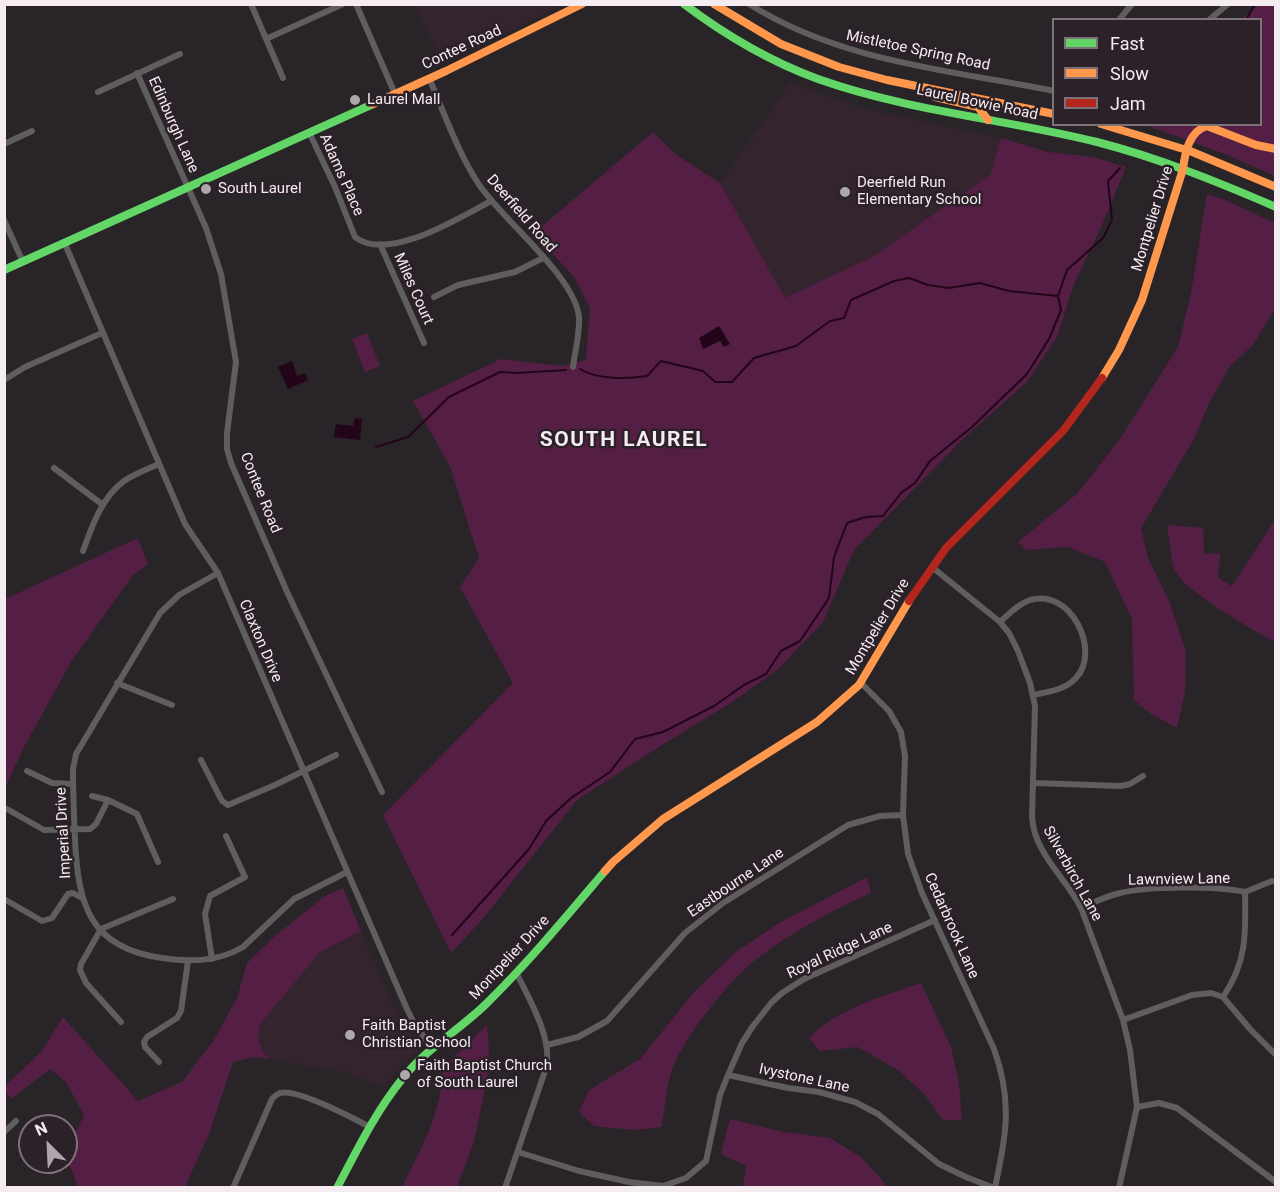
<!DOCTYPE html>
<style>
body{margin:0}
#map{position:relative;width:1280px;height:1192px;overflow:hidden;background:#292427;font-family:Roboto,sans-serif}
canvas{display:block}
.frame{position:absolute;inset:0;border:6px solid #f4ecf1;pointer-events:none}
.legend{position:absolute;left:1052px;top:18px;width:210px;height:108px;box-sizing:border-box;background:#2c2128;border:2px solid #7c7278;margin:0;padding:8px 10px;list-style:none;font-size:18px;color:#f4ecf1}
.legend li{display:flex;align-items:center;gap:12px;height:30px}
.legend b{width:30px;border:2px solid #7c7278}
.north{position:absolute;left:18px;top:1114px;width:60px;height:60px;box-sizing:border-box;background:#2c2128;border:2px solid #7c7278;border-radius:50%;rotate:336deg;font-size:16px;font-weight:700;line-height:24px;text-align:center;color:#f4ecf1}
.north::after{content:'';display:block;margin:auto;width:21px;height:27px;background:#ada6aa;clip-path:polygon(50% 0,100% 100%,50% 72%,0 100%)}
</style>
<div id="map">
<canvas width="1280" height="1192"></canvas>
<div class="frame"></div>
<ul class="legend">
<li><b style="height:8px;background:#63d668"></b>Fast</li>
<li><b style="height:8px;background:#ff974d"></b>Slow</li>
<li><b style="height:8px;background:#b3261e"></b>Jam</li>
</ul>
<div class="north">N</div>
</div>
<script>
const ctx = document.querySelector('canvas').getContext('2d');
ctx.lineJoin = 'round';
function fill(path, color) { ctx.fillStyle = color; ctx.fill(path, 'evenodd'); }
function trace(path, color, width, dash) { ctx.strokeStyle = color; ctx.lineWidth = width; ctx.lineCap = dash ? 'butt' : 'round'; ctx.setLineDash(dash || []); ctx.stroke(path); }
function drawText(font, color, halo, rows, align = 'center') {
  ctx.font = font + ' Roboto,sans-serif'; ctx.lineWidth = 5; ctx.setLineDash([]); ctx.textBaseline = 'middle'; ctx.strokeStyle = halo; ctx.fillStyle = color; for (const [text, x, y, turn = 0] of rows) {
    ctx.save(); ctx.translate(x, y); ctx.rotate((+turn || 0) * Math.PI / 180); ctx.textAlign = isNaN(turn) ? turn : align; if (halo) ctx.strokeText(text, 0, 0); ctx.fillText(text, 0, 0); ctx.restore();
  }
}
fill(new Path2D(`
 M 415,5 L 561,5 L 541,16 L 442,63 Z
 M 790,83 L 861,108 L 1001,138 L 992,173 L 874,256 L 785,299 L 720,183 Z
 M 361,931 L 393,1005 L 419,1048 L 382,1088 L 346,1072 L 268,1059 L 260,1049 L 256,1035 L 261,1023 L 320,952 Z`), '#33242e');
fill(new Path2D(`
 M 1259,5 L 1275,5 L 1275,176 L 1225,154 L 1146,125 L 1260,124 L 1260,20 L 1242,19 Z
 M 653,132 L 675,154 L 720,183 L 785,298 L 874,256 L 991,174 L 1001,138 L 1048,152 L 1093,157 L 1126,167 L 1102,225 L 1074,284 L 1057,337 L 1027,382 L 965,437 L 854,550 L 823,622 L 778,669 L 735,700 L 638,760 L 576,801 L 481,921 L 451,953 L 383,815 L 513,683 L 460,587 L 479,558 L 450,466 L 413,401 L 501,359 L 562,366 L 586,360 L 590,308 L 574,277 L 534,233 Z
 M 1207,194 L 1223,199 L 1275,223 L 1275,309 L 1252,346 L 1230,366 L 1209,403 L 1194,439 L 1141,528 L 1148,558 L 1170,603 L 1186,652 L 1185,692 L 1177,728 L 1151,714 L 1134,700 L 1132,619 L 1105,562 L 1068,547 L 1026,550 L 1018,542 L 1078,493 L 1122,436 L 1178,347 L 1191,293 Z
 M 367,333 L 380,366 L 365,372 L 352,339 Z
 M 1275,520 L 1275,642 C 1254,631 1185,591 1176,572 C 1171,563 1169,536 1167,525 L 1203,528 L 1204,554 L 1220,553 L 1218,578 L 1232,586 Z
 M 138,538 L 148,564 L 132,576 L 71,662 L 24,747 L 5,788 L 4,641 L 7,636 L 5,630 L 5,599 Z
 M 867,877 L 871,893 C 832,910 794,931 759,957 C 730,979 682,1038 671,1073 C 666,1088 665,1111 661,1127 L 635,1130 L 594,1126 L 579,1112 L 589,1090 L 640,1059 L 694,992 L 737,951 L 781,922 Z
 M 343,888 L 361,931 L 320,952 L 261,1023 C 255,1038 259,1046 268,1059 L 254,1057 L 233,1062 L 209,1134 L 185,1187 L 78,1187 L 71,1168 L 64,1162 L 66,1162 L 66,1135 L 77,1130 L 84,1115 L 66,1082 L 50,1069 L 11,1099 L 5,1090 L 5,1086 L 42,1051 L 63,1017 L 138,1101 L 182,1082 L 214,1040 L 237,998 L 247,963 L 275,936 L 325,896 Z
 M 921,983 L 951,1047 L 959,1083 L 962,1120 L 943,1120 L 925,1095 L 898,1070 L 858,1047 L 820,1051 L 809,1038 C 835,1010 885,995 921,983 Z
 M 487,1025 L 490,1065 L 474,1142 L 457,1187 L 402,1187 C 418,1154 446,1107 441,1069 Z
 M 730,1119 L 784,1132 L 830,1138 L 861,1157 L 888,1187 L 743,1187 L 746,1166 L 721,1154 Z`), '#551f45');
fill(new Path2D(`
 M 719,326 L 730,344 L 724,347 L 720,341 L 703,349 L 699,338 Z
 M 292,361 L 297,376 L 305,373 L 308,380 L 288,389 L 278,367 Z
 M 355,418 L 362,419 L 360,440 L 334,437 L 336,424 L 353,426 Z`), '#23051a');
trace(new Path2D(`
 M 1246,20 L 1255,4
 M 580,369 C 598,380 627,379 647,376 L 661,361 L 703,371 L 715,382 L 732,382 L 754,358 L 796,346 L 830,321 L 844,318 L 851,300 L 894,281 L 909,278 L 928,285 L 949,288 L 980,283 L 1009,291 L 1058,296 L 1067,270 L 1103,238 L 1112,220 L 1108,181 L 1120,168
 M 376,447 L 408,437 L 449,397 L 500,372 L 517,373 L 566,370
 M 452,935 L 529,849 L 546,821 L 571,798 L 610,772 L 635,739 L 663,732 L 714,706 L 744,685 L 766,674 L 781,651 L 800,641 L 829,598 L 834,557 L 847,523 L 866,517 L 883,516 L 901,493 L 915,483 L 930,461 L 972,427 L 1027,374 L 1049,339 L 1061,310 L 1058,296`), '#23051a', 2);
trace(new Path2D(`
 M 251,4 L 283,78
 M 356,4 L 395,94
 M 749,4 C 841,62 950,70 1054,91
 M 1119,20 L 1132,4
 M 1209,20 L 1228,4
 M 266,39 L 343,4
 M 137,73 L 206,228 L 221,274 L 236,362 L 227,433 L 227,449 L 231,463 L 288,594 L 382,792
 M 429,78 C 444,112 459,156 480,186 C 504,221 575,277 579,317 C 580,333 575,351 573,367
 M 98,92 L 180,54
 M 309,132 L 335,187 L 355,237 C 388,263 460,217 491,201
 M 4,144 L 32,131
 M 4,220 L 23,262
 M 65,244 L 185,524 L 218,573 L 407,1009 L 416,1027 L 433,1048
 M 380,244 L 424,343
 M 434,297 L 458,285 L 515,272 L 543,258
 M 4,380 L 25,367 L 102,333
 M 54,468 L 103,505
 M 83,551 C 92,526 102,497 124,481 C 134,474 147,469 159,464
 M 932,567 L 1000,622 L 1009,633 L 1018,651 L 1030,683 L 1035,706 L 1032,817 C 1034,853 1066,878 1081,908 L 1123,1020 L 1130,1050 L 1137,1107 L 1119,1188
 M 218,573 L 179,595 L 160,613 L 76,754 L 73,769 C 73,793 74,816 75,839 C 78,904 89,948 162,958 C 190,962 218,962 243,947 L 294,899 L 347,872
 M 1000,622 C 1009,614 1018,604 1030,600 C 1072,588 1101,652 1076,678 C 1065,690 1048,692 1033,695
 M 117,683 L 172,705
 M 861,683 L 889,711 L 901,732 L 905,756 L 903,815 L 908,854 L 922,893 L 994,1049 C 1013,1102 1006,1134 995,1188
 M 201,760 L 222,801 L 228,805 L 275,785 L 336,755
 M 27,771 L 52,783 L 73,784
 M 1034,783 L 1121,786 L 1130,784 L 1143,776
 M 92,796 L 108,800 L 137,814 L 158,862
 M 7,809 L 44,830 L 90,829 L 96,824 L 108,800
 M 1245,892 L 1272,881
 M 4,899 L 42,921 L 52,918 L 68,894 L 73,893 L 82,898
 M 1081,908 C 1093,903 1106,896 1120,893 C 1149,886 1215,886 1245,892
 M 212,959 L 205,914 L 210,896 L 245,877 L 226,836
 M 1223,997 C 1247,962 1246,932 1245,892
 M 1123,1020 L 1192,995 L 1211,993 L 1223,997 L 1250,1029 L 1276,1055
 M 121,1022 L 86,983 L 80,970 L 81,964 L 101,929 L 173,899
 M 547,1045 L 578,1037 L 607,1021 L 685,933 L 723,903 L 848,825 L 880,816 L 903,815
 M 159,1062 L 145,1047 L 144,1042 L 147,1037 L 177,1018 L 181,1011 L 188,961
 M 728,1075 L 788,1088 L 819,1092 L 855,1102 L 878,1114 L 939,1164 L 966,1177 L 994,1188
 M 1137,1107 L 1159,1103 L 1177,1108 L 1276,1182
 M 4,1132 L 16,1121
 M 518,1152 L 579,1171 L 629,1182 L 663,1186 L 686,1178 L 706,1161 L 720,1095 L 728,1075 L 742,1043 L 753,1026 L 771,1003 L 782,993 L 804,979 L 935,920
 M 233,1188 L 272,1099 C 275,1096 275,1095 280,1093 C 297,1088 353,1118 370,1127
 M 505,1188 L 546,1068 C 553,1039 530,1001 517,974`), '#5f5d5e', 6);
trace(new Path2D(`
 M 684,4 C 725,35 769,61 818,79 C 908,111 1005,119 1097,142 C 1159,158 1218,182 1276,207
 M 4,270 L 373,104
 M 337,1188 C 357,1150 376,1111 403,1078 C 426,1049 459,1030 485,1005 C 528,963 566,917 605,871`), '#63d668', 8);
trace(new Path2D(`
 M 714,4 L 781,44 L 839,67 L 887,80 L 1054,114
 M 927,88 L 935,97 L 978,107 L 988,120
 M 373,104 L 446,71 L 582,4
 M 1101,124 L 1190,151 L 1276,187
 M 1102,378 L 1119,350 L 1142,300 L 1183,169 C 1185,153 1189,131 1207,126 L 1256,145 L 1276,149
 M 605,871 L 613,862 L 663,819 L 817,722 L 859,685 L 909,601`), '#ff974d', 8);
trace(new Path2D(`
 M 909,601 L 946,548 L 1063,431 L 1102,378`), '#b3261e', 8);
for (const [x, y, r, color] of [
 [355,100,6,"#ada6aa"],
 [206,189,6,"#ada6aa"],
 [845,192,6,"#ada6aa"],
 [350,1035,6,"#ada6aa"],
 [405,1075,6,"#ada6aa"]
]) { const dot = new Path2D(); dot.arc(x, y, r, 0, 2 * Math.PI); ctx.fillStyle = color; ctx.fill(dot); trace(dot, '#2c2128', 2); }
drawText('15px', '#f4ecf1', '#2c2128', [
 ["Contee Road",462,48,-25],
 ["Mistletoe Spring Road",918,51,12],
 ["Laurel Bowie Road",977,103,12],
 ["Edinburgh Lane",173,125,66],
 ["Adams Place",341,175,66],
 ["Deerfield Road",521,214,49],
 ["Montpelier Drive",1153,219,-73],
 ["Miles Court",413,289,66],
 ["Contee Road",260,493,68],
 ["Montpelier Drive",878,627,-59],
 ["Claxton Drive",260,641,67],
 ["Imperial Drive",64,833,-93],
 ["Silverbirch Lane",1072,874,61],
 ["Lawnview Lane",1179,880,-1],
 ["Eastbourne Lane",736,883,-34],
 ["Cedarbrook Lane",951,926,66],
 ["Royal Ridge Lane",840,951,-25],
 ["Montpelier Drive",510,958,-47],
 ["Ivystone Lane",804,1079,12]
]);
drawText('15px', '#f4ecf1', '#2c2128', [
 ["Laurel Mall",367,100],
 ["Deerfield Run",857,183],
 ["Elementary School",857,200],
 ["South Laurel",218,189],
 ["Faith Baptist",362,1026],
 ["Christian School",362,1043],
 ["Faith Baptist Church",417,1066],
 ["of South Laurel",417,1083]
], 'left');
ctx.letterSpacing = '1.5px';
drawText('bold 21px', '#f4ecf1', '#2c2128', [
 ["SOUTH LAUREL",624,441]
]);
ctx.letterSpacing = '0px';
</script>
